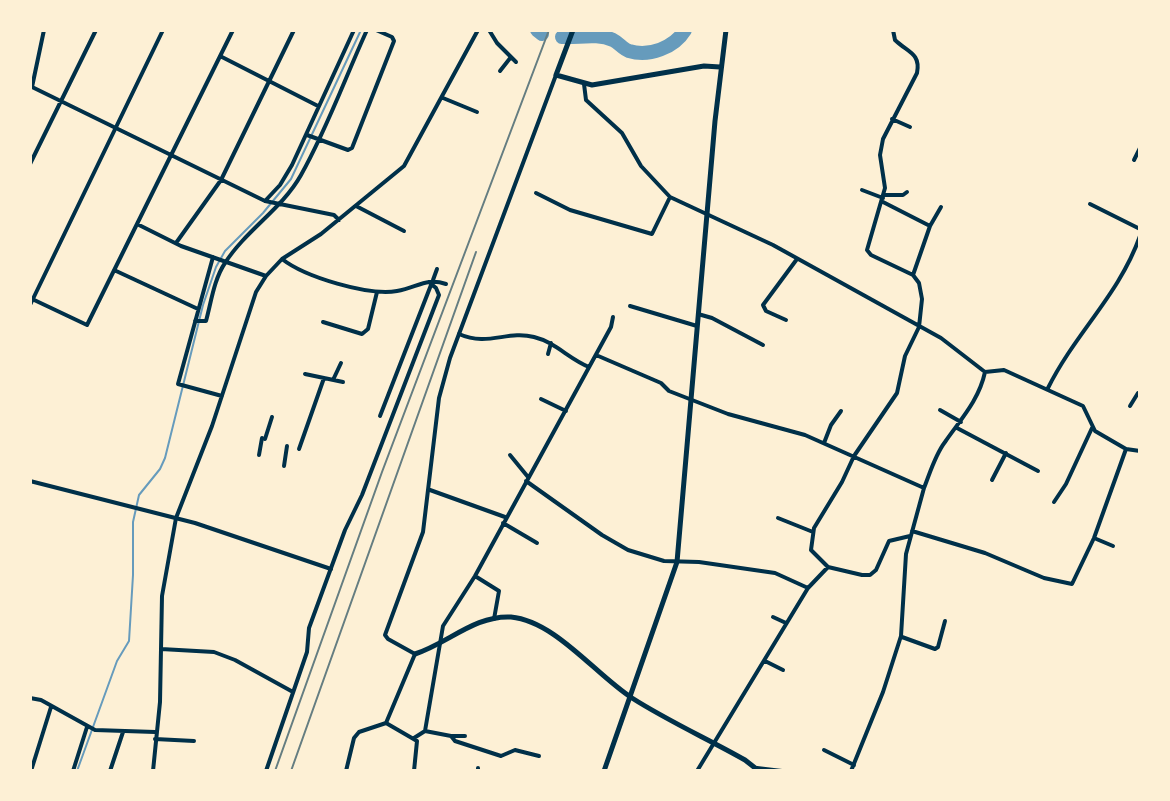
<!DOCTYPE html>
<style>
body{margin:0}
#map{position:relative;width:1170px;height:801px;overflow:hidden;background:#fdf0d5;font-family:"Times New Roman",serif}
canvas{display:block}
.frame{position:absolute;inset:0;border:32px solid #fdf0d5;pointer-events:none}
</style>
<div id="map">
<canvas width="1170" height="801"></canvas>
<div class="frame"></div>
</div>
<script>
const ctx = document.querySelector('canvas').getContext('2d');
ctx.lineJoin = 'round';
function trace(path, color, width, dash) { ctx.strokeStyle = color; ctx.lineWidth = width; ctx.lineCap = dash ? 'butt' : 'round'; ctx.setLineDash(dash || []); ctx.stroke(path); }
trace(new Path2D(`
 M 77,771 L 117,661 L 129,641 L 133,575 L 133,522 L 139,495 L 160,469 L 165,458 L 203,305 L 216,267 L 225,251 L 263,213 L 291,179 L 361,30`), '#669bbc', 2);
trace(new Path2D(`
 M 537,30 L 542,34
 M 562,37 C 579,38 597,33 613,40 C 619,43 623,49 629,51 C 649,57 674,48 685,30`), '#669bbc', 14);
trace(new Path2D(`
 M 489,30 L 497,43 L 516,62
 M 893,30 L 895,40 C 907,52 921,53 917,73 L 883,139 L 880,155 L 885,188 L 867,250 L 871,255 L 913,275 L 919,283 L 922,299 L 919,327 L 905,356 L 897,393 L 854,456 L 842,482 L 814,528 L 811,550 L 828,567 L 862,575 L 870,575 L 876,570 L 889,541 L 910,536
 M 220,56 L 318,106
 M 500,71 L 511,57
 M 584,84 L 586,100 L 622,133 L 641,166 L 670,197 L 773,245 L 941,338 L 985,372
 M 30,86 L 265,201 L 334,215 L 339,220
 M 32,87 L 44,30
 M 443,98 L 477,112
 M 892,119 L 910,127
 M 307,135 L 348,150 L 352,148 L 394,41 L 392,37 L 376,30
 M 1134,160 L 1140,148
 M 30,164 L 96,30
 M 862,190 L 883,198
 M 536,193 L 570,210 L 652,234 L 670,197
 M 884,195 L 903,195 L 907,192
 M 265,201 L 280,185 L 292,165 L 354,30
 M 883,202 L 930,226
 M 1090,204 L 1140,229
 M 356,206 L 404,231
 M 137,224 L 181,246 L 266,276
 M 176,243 L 221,180 L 294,30
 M 213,257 L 178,384 L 222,396
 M 282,259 C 305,277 368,296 397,291 C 417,288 426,277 446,284
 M 114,270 L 198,309
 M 913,275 L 930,226 L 941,207
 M 433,280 L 437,269
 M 30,298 L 87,325 L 233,30
 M 630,306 L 697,326
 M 698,314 L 712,318 L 763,345
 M 786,320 L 766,311 L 763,305 L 797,259
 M 195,321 L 206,321 C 211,303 214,279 225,263 C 246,230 282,209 301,175 C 327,129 345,78 367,30
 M 323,322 L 362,334 L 368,329 L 377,292
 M 459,334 C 488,347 507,330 534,337 C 555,342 569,359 589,367
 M 548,354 L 551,343
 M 596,355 L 661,383 L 669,391 L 728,414 L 805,435 L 924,488 L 906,554 L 901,636 L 883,692 L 851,771
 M 985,372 L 1004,370 L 1083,406 L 1095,431 L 1126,449 L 1140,451
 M 305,374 L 343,382
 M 333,380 L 341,363
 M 1048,388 C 1076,332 1119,295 1140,236
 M 541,399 L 566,411
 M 1130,406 L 1138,393
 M 940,410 L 961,422
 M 380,416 L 431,285
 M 957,428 L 1038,471
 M 265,439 L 272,417
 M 824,443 L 831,425 L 841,411
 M 299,449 L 324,378
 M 259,455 L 262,438
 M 510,455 L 528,477
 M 284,466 L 287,446
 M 992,480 L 1006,453
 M 526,481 L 602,535 L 628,550 L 664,561 L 699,562 L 775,573 L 808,588
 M 924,488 C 930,473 935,455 945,442 C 961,419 979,400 985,372
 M 430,490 L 505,517
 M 1054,502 L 1066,484 L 1092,428
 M 778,518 L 813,532
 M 503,523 L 537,543
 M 912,531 L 985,553 L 1044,578 L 1072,584 L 1094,538 L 1126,449
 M 1094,538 L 1113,546
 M 475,576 L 499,591 L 494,619
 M 773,617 L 786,623
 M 902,637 L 935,649 L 938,647 L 945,621
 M 161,649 L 214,652 L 235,660 L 293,692
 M 765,661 L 783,670
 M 30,698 L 41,700 L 95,730 L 155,732
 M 386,723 L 417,741 L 414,771
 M 425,731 L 443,626 L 475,576 L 611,327 L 613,317
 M 451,736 L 465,736
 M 414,738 L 425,731 L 451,736 L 455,741 L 501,756 L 515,750 L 539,756
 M 155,739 L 194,741
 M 824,750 L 854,765
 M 757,768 L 782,771
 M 31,771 L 51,707
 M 73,771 L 87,727
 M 110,771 L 123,732
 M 153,771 L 160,702 L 162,596 L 176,518 L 212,426 L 256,292 L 266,276 L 282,259 L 321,234 L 404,166 L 478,30
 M 266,771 L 307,652 L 309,628 L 345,530 L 362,495 L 439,295 L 436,288 L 429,282
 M 478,771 L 478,768
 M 697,771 L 808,588 L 828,567`), '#003049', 4);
trace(new Path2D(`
 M 30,305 L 163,30
 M 30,481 L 195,523 L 331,569
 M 346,771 L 354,738 L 359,732 L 386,723 L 415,654 L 388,639 L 385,635 L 423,532 L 439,398 L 450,358 L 556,75`), '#003049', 4);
trace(new Path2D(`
 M 573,30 L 556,75 L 592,85 L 704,66 L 720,67
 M 415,654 C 447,644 475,615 511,617 C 555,621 596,675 632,698 C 668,721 708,739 745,760 L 759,771
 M 604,771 L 677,562 L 715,121 L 726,30`), '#003049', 5);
trace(new Path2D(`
 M 275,771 L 382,472 L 549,30
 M 291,771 L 476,252`), '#657d81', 2);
</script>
